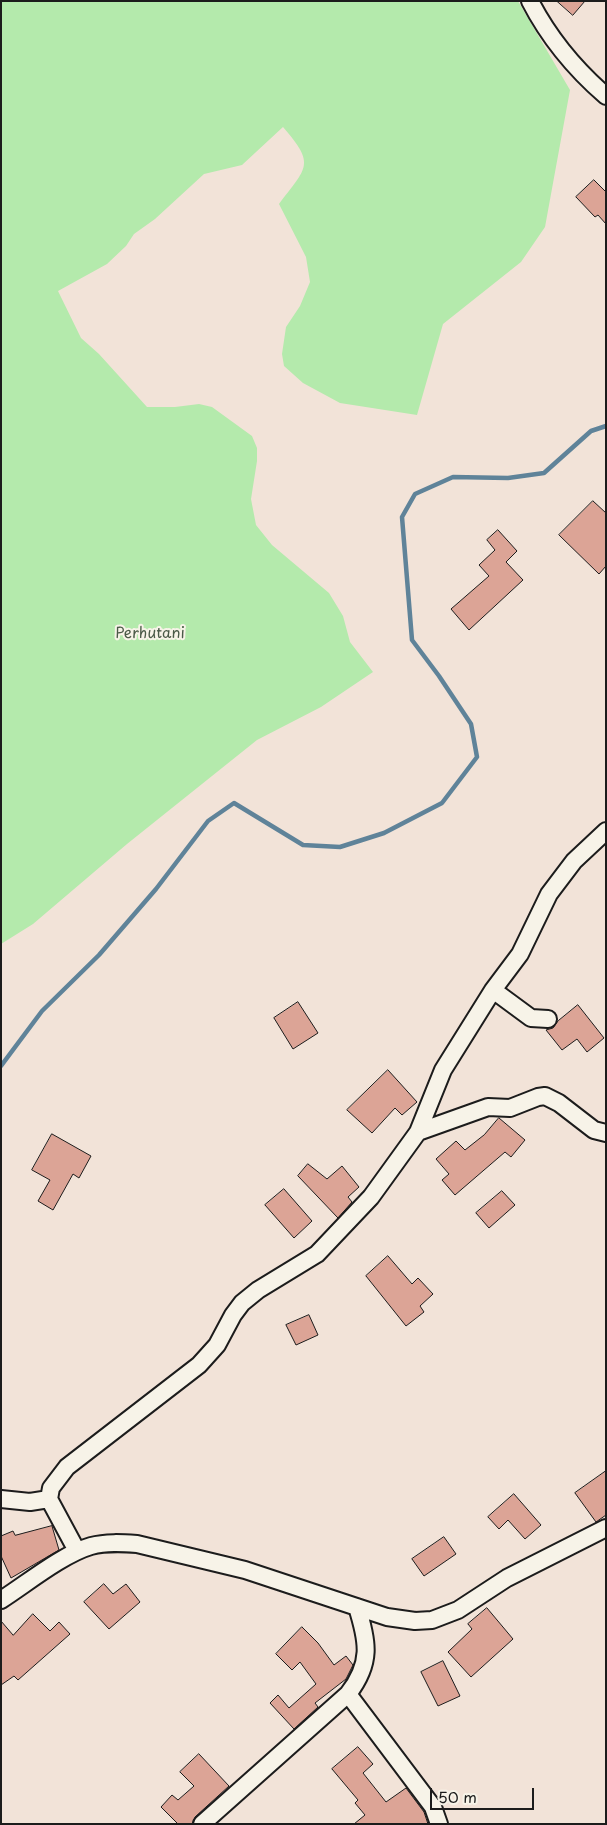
<!DOCTYPE html>
<style>
body{margin:0}
#map{position:relative;width:607px;height:1825px;overflow:hidden;background:#f2e3d8;font-family:"Playpen Sans",sans-serif}
canvas{display:block}
.frame{position:absolute;inset:0;border:2px solid #1c1c1c;pointer-events:none}
.scale{position:absolute;left:430px;top:1788px;width:104px;height:22px;box-sizing:border-box;border:2px solid #1c1c1c;border-top:0;padding-left:6px;font-size:15px;line-height:18px;white-space:nowrap;color:#1c1c1c;-webkit-text-stroke:4px #f7f3e8;paint-order:stroke}
</style>
<div id="map">
<canvas width="607" height="1825"></canvas>
<div class="frame"></div>
<div class="scale">50 m</div>
</div>
<script>
const ctx = document.querySelector('canvas').getContext('2d');
ctx.lineJoin = 'round';
function fill(path, color) { ctx.fillStyle = color; ctx.fill(path, 'evenodd'); }
function trace(path, color, width, dash) { ctx.strokeStyle = color; ctx.lineWidth = width; ctx.lineCap = dash ? 'butt' : 'round'; ctx.setLineDash(dash || []); ctx.stroke(path); }
function drawText(font, color, halo, rows, align = 'center') {
  ctx.font = font + ' "Playpen Sans",sans-serif'; ctx.lineWidth = 4; ctx.setLineDash([]); ctx.textBaseline = 'middle'; ctx.strokeStyle = halo; ctx.fillStyle = color; for (const [text, x, y, turn = 0] of rows) {
    ctx.save(); ctx.translate(x, y); ctx.rotate((+turn || 0) * Math.PI / 180); ctx.textAlign = isNaN(turn) ? turn : align; if (halo) ctx.strokeText(text, 0, 0); ctx.fillText(text, 0, 0); ctx.restore();
  }
}
fill(new Path2D(`
 M 1,1 L 518,1 L 570,90 L 545,227 L 521,262 L 443,324 L 417,415 L 340,403 L 303,383 L 284,366 L 282,354 L 286,327 L 300,306 L 310,282 L 306,257 L 279,204 C 307,167 316,165 283,127 L 242,165 L 204,174 L 155,219 L 134,234 L 126,246 L 107,264 L 58,291 L 81,338 L 99,354 L 147,407 L 175,407 L 199,404 L 212,407 L 252,436 L 257,448 L 257,461 L 251,499 L 256,525 L 272,545 L 329,593 L 343,616 L 350,642 L 373,672 L 321,707 L 257,740 L 127,844 L 33,924 L 1,944 Z`), '#b4eaac');
trace(new Path2D(`
 M 1,1066 L 42,1011 L 99,955 L 156,889 L 208,821 L 234,803 L 303,845 L 340,847 L 384,833 L 442,803 L 477,757 L 471,724 L 439,676 L 412,640 L 402,517 L 415,494 L 453,477 L 508,478 L 544,473 L 591,431 L 606,426`), '#5f8399', 4.5);
const building = new Path2D(`
 M 557,1 L 585,1 L 573,15 Z
 M 594,180 L 606,192 L 606,224 L 598,215 L 595,217 L 576,197 Z
 M 593,501 L 606,513 L 606,566 L 599,574 L 559,535 Z
 M 498,530 L 517,551 L 506,562 L 523,580 L 469,630 L 451,609 L 489,576 L 479,565 L 495,550 L 487,540 Z
 M 298,1002 L 318,1033 L 293,1049 L 274,1018 Z
 M 578,1005 L 604,1038 L 587,1052 L 577,1039 L 562,1050 L 546,1030 L 553,1028 L 558,1021 Z
 M 388,1070 L 417,1102 L 402,1115 L 395,1108 L 372,1133 L 347,1110 Z
 M 499,1118 L 525,1140 L 511,1157 L 505,1152 L 455,1195 L 442,1180 L 449,1174 L 436,1159 L 456,1141 L 465,1150 L 484,1135 Z
 M 52,1134 L 91,1156 L 79,1178 L 73,1174 L 53,1210 L 38,1201 L 50,1180 L 32,1170 Z
 M 308,1164 L 327,1179 L 342,1166 L 359,1187 L 348,1197 L 352,1202 L 338,1218 L 298,1176 Z
 M 284,1189 L 312,1221 L 294,1238 L 265,1205 Z
 M 502,1191 L 515,1205 L 489,1228 L 476,1213 Z
 M 388,1256 L 412,1284 L 418,1278 L 433,1294 L 420,1306 L 424,1312 L 406,1326 L 366,1276 Z
 M 309,1315 L 318,1335 L 296,1345 L 286,1325 Z
 M 606,1471 L 606,1515 L 596,1522 L 575,1493 Z
 M 514,1494 L 541,1525 L 525,1539 L 508,1520 L 499,1529 L 488,1517 Z
 M 52,1526 L 59,1550 L 11,1578 L 1,1556 L 1,1536 L 13,1531 L 15,1535 Z
 M 444,1537 L 456,1554 L 424,1576 L 412,1559 Z
 M 104,1584 L 113,1594 L 126,1584 L 140,1602 L 109,1629 L 84,1602 Z
 M 487,1608 L 513,1639 L 471,1677 L 448,1652 L 472,1629 L 468,1624 Z
 M 33,1614 L 50,1631 L 59,1622 L 70,1634 L 18,1680 L 14,1676 L 1,1685 L 1,1621 L 13,1635 Z
 M 302,1627 L 318,1643 L 334,1665 L 346,1656 L 353,1665 L 346,1679 L 315,1703 L 318,1707 L 294,1729 L 270,1703 L 278,1695 L 289,1708 L 316,1684 L 300,1662 L 292,1670 L 276,1654 Z
 M 443,1661 L 460,1696 L 438,1706 L 421,1672 Z
 M 358,1747 L 373,1764 L 363,1773 L 386,1802 L 406,1788 L 424,1812 L 428,1824 L 354,1824 L 365,1815 L 355,1803 L 358,1800 L 332,1769 Z
 M 199,1754 L 229,1786 L 195,1817 L 192,1824 L 178,1824 L 161,1807 L 172,1795 L 178,1800 L 194,1786 L 180,1772 Z`);
fill(building, '#dca496');
trace(building, '#1c1c1c', 1);
const minor = new Path2D(`
 M 530,1 C 548,36 576,70 606,96
 M 493,990 L 531,1018 L 548,1019
 M 418,1132 L 488,1107 L 510,1108 L 538,1097 L 545,1096 L 559,1103 L 594,1130 L 606,1133
 M 1,1499 L 30,1502 L 49,1499
 M 77,1551 L 49,1499 L 51,1488 L 67,1467 L 199,1365 L 217,1345 L 233,1315 L 242,1303 L 258,1290 L 317,1254 L 371,1197 L 418,1132 L 443,1070 L 493,990 L 520,954 L 549,894 L 574,861 L 606,831
 M 1,1600 C 26,1584 63,1554 91,1546 C 106,1542 122,1543 137,1544 L 245,1570 L 387,1617 L 415,1621 L 432,1620 L 458,1610 L 507,1578 L 606,1528
 M 348,1694 L 433,1807 L 439,1824
 M 202,1824 L 348,1694 C 372,1663 368,1642 357,1607`);
trace(minor, '#1c1c1c', 20);
trace(minor, '#f7f3e8', 16);
drawText('15px', '#4a5a47', '#f7f3e8', [
 ["Perhutani",150,634]
]);
</script>
